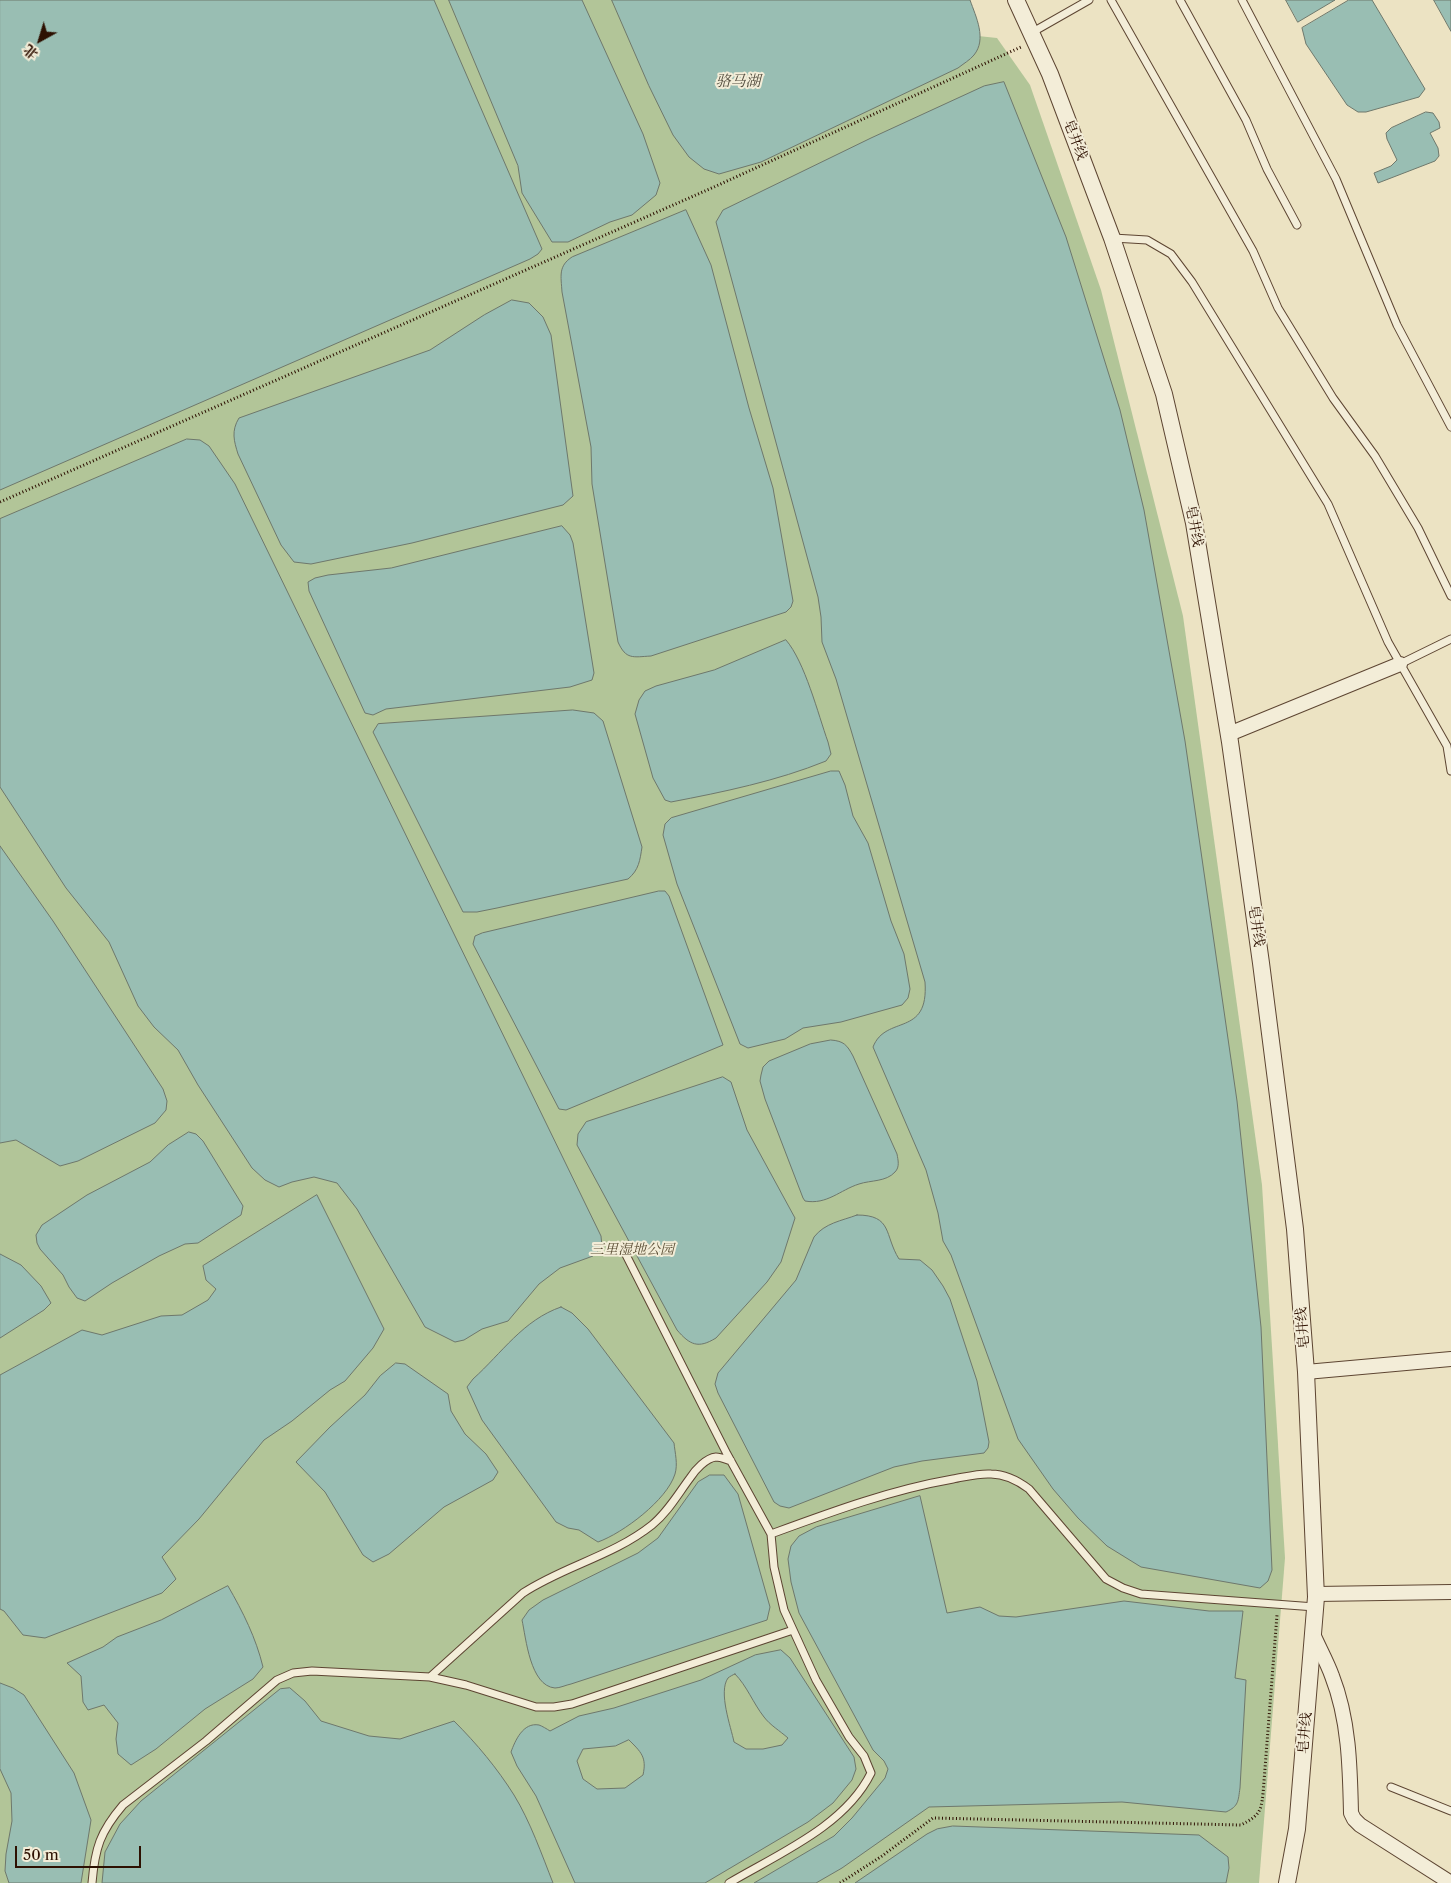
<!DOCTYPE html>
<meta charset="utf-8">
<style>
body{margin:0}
#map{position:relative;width:1451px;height:1883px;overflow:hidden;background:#ece3c3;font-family:"Libre Caslon Text","Noto Serif SC",serif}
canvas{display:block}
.north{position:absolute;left:15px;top:15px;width:50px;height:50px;-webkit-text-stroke:4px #f3edd8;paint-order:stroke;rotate:219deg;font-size:14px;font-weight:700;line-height:20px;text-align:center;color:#2d1001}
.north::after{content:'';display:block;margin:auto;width:18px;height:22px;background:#2d1001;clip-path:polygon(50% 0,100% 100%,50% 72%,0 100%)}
.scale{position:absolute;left:15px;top:1846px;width:126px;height:22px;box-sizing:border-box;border:2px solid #2d1001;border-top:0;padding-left:6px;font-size:15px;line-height:18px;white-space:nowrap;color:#2d1001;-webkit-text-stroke:4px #f3edd8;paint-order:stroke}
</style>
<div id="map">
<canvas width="1451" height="1883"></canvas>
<div class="north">北</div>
<div class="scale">50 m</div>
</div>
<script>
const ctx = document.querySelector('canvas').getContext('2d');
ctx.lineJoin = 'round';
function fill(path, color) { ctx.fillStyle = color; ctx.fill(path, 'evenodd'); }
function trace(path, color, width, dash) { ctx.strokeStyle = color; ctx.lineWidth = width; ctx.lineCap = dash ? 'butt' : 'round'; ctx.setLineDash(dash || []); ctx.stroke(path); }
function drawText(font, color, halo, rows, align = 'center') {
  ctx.font = font + ' "Libre Caslon Text","Noto Serif SC",serif'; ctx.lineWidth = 4; ctx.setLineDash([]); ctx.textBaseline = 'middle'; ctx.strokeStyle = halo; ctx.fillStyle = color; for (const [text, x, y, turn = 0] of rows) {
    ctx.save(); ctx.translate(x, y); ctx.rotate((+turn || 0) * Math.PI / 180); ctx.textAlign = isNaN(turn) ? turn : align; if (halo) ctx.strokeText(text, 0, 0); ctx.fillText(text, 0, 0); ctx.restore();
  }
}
fill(new Path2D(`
 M 0,0 L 637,0 L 997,38 L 1030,85 L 1101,290 L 1183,616 L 1262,1185 L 1285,1558 L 1259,1883 L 0,1883 Z`), '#b2c598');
const water = new Path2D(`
 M 0,0 L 434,0 L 542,249 L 538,254 L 530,259 L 0,490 Z
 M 449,0 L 582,0 L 643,134 L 660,183 L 656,195 L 632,215 L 610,222 L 568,242 L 552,242 L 522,193 L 518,166 Z
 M 612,0 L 970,0 C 976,17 987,39 974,55 C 970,60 963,64 958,68 L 761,162 L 719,174 L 704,169 L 689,157 L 673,135 L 649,86 Z
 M 1286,0 L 1335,0 L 1298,22 Z
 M 1349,0 L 1372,0 L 1425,89 L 1419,97 L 1366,112 L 1358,112 L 1347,105 L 1306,44 L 1302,28 Z
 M 1434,0 L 1451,0 L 1451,31 Z
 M 1004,82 L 1066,237 L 1120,410 L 1144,510 L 1185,741 L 1237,1101 L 1261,1327 L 1272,1570 L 1268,1581 L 1260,1588 L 1141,1567 L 1107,1546 L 1078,1518 L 1053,1489 L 1018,1439 L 951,1255 L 943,1241 L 938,1213 L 926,1170 L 873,1047 C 886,1014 929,1038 925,982 L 836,679 L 822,642 L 821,617 L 818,597 L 716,222 L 723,210 L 871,138 L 984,86 Z
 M 1426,112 L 1433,113 L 1439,122 L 1440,128 L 1430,133 L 1438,148 L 1439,156 L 1435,161 L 1378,183 L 1374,173 L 1391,166 L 1397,160 L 1387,139 L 1386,133 L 1391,128 Z
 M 686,210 L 711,265 L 749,408 L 773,488 L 793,601 L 791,607 L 786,612 L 651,656 C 633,657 626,660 618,642 L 592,484 L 591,447 L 562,292 C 561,276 558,266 572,257 Z
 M 512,300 L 529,303 L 543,317 L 551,335 L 573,496 L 563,505 L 412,543 L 311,564 L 294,562 L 281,545 L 238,454 C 234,441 231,431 239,418 L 430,350 L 484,315 Z
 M 187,439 L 200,440 L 209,446 L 235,484 L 601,1236 L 602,1247 L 593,1256 L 560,1268 L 539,1284 L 508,1321 L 482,1329 L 464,1340 L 455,1342 L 425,1327 L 357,1209 L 337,1183 L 314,1177 L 292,1182 L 279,1187 L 265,1180 L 252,1168 L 198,1085 L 178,1050 L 154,1027 L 138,1006 L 109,942 L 66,888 L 0,787 L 0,519 Z
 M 562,526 L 570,535 L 573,543 L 594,673 L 592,680 L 570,687 L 386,709 L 373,715 L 365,713 L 309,591 L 308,582 L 315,578 L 328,575 L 391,568 Z
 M 786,640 C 805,662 818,714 828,742 L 831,754 L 826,761 C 777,781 723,792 671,802 L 665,800 L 653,778 L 635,714 L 639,700 L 645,691 L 656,686 L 714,670 Z
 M 573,710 L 594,713 L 603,721 L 642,847 C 640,860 639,870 628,879 L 497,908 L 477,912 L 463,912 L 373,732 L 378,724 Z
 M 831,771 L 839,771 L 845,785 L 853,816 L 868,843 L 891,921 L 904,954 L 910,989 L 908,998 L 902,1005 L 841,1022 L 803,1028 L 785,1039 L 748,1048 L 740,1044 L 677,884 L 663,835 L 665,824 L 671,818 Z
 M 0,846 L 53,921 L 163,1089 L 167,1101 L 166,1110 L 155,1123 L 78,1161 L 60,1166 L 16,1140 L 0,1143 Z
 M 659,891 L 665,891 L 669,896 L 723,1045 L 566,1110 L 559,1109 L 473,944 L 475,936 L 482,933 Z
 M 831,1040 C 844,1041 847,1045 853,1056 L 897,1154 C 898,1160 900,1167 895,1172 C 886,1182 871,1180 859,1184 C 840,1190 827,1205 805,1201 L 803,1198 L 765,1099 L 760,1081 L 761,1075 L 763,1067 L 769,1061 L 810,1044 Z
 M 723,1077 L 731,1082 L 747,1130 L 795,1218 L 781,1262 L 767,1282 L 716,1338 C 698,1349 690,1345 677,1330 L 577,1145 L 578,1134 L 586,1122 Z
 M 189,1132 L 196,1134 L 203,1141 L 243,1206 L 241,1215 L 198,1243 L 185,1244 L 159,1256 L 112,1283 L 85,1301 L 77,1298 L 69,1287 L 63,1275 L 40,1249 L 37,1243 L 36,1235 L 42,1225 L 87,1195 L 150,1162 L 168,1145 Z
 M 317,1195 L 384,1329 L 373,1348 L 345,1381 L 330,1390 L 292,1421 L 264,1440 L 199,1519 L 162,1557 L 176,1579 L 162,1593 L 45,1638 L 23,1635 L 4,1611 L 0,1609 L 0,1375 L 82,1330 L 102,1335 L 161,1316 L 182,1315 L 208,1300 L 216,1289 L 206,1280 L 203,1266 Z
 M 857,1215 C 893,1215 884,1235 899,1259 L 920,1260 L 932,1270 L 943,1286 L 950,1299 L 977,1381 L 989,1442 L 988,1448 L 984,1453 L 922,1461 L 894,1467 L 789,1508 L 780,1506 L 774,1502 L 718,1393 L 715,1384 L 718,1373 L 796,1280 L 814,1237 C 825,1223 841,1221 857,1215 Z
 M 0,1254 L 21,1265 L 41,1286 L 51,1303 L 44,1310 L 0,1338 Z
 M 561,1307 L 572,1313 L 588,1329 L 674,1443 C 675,1453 678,1464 675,1474 C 667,1500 623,1533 598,1542 L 579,1530 L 568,1528 L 556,1522 L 482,1420 L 467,1387 L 473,1379 C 502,1353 523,1320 561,1307 Z
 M 396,1363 L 405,1364 L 448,1394 L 451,1411 L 465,1434 L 486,1454 L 498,1472 L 493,1480 L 444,1507 L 389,1554 L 373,1562 L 363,1555 L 325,1492 L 296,1462 L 330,1427 L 365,1395 L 380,1376 Z
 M 710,1475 L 724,1475 L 738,1494 L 770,1607 L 767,1620 L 571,1684 C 566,1685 560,1688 555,1688 C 530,1686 526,1638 522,1620 L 529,1610 L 543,1600 L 638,1553 L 658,1538 L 698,1482 Z
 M 920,1496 L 947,1613 L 980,1607 L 999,1616 L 1016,1617 L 1124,1601 L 1209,1611 L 1243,1611 L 1235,1678 L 1246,1680 L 1240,1788 C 1238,1801 1239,1806 1226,1812 L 1122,1802 L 929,1807 L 842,1868 L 816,1883 L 754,1883 L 834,1836 L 852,1818 L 885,1778 L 888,1769 L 884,1761 L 873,1750 L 799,1613 L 791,1582 L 788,1559 L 791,1546 L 799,1536 L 816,1527 Z
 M 228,1586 C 243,1612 256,1638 263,1667 L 253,1679 L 205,1709 L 156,1749 L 131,1765 L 118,1754 L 116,1739 L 118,1723 L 104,1705 L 88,1710 L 83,1702 L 81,1676 L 67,1663 L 103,1647 L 117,1637 L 161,1620 Z
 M 781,1650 L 790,1658 L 854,1757 L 856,1769 L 852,1780 L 833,1803 L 808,1822 L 705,1883 L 575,1883 L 536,1796 L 517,1766 L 511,1752 C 515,1741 523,1722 539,1725 C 542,1726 547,1729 550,1731 L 579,1716 L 614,1708 L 701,1680 L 755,1655 ZM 735,1674 C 747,1686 753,1703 764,1717 C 770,1725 780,1731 788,1738 L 782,1745 L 763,1749 L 746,1749 L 734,1742 C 731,1727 718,1692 728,1678 C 729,1677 734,1674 735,1674 ZM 629,1740 C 641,1752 647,1757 643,1775 L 625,1788 L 597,1789 L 583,1779 L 577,1761 L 583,1749 L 615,1746 Z
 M 0,1683 L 13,1688 L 24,1695 L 74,1773 L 91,1820 L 81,1883 L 9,1883 L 5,1871 L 6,1854 L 12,1821 L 11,1793 L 0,1769 Z
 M 290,1688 L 305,1701 L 321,1721 L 369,1736 L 400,1739 L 454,1721 C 477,1744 497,1768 514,1795 C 530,1821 542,1855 553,1883 L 102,1883 L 105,1852 L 120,1824 L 141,1801 L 280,1689 Z
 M 953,1826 L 1199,1835 L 1228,1857 L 1229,1868 L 1226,1883 L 855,1883 L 927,1834 L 937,1829 Z`);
fill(water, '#99beb3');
trace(water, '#6e786c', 1);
const service = new Path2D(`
 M 1111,0 L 1253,251 L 1278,308 L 1333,398 L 1375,456 L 1418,528 L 1451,596
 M 1180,0 L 1246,120 L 1267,169 L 1297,225
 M 1242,0 L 1336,179 L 1397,325 L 1451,427
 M 1031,33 L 1089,0
 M 1113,238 L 1147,240 L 1171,254 L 1192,282 L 1328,504 L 1388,642 L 1447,746 L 1451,771
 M 1400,664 L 1451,639
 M 622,1247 L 727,1454 L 771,1534 L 774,1567 L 784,1610 L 816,1680 L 849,1737 L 864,1756 L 871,1773 C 845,1826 778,1854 729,1883
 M 771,1534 C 831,1512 890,1490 953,1479 C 965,1477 979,1473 991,1474 C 1005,1474 1017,1480 1029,1489 L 1106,1579 L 1123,1588 L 1141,1594 L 1315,1607
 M 430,1677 L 523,1593 C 564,1566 613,1556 652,1525 C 668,1512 678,1494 690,1478 C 695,1470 706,1458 716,1457 C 721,1457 727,1460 731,1461
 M 1391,1787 L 1451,1811
 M 92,1883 C 95,1848 100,1832 123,1805 L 206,1741 L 277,1680 L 293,1673 L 312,1671 L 430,1677 L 466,1685 L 536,1707 L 554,1707 L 572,1704 L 793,1630`);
const minor = new Path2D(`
 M 1229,734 L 1400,664
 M 1306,1372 L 1451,1359
 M 1316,1594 L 1451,1592
 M 1313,1634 C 1319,1648 1327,1662 1332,1676 C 1349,1719 1350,1767 1351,1813 L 1354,1819 L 1360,1825 L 1451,1883`);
const tertiary = new Path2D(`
 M 1016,0 L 1050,74 L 1112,238 L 1164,394 L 1194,523 L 1230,742 L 1261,963 L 1295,1229 L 1306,1372 L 1316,1597 L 1297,1829 L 1287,1883`);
trace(service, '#5d4532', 9);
trace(minor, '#5d4532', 16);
trace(tertiary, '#5d4532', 18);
trace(new Path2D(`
 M 0,502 L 714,187 L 1021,47
 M 840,1883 L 882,1856 L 933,1818 L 1241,1825 C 1258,1816 1261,1813 1263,1794 L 1277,1615`), '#2d1001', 3, [1, 2.5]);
trace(service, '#f3edd8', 7);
trace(minor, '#f3edd8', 14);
trace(tertiary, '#f3edd8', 16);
drawText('14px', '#2d1001', '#f3edd8', [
 ["皂井线",1075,140,69],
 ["皂井线",1194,526,79],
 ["皂井线",1256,926,82],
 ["皂井线",1303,1328,-95],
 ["皂井线",1305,1733,-85]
]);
drawText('italic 14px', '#5c4f36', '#f3edd8', [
 ["三里湿地公园",632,1250]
]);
drawText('italic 15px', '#534d3f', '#f3edd8', [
 ["骆马湖",738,82]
]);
</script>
